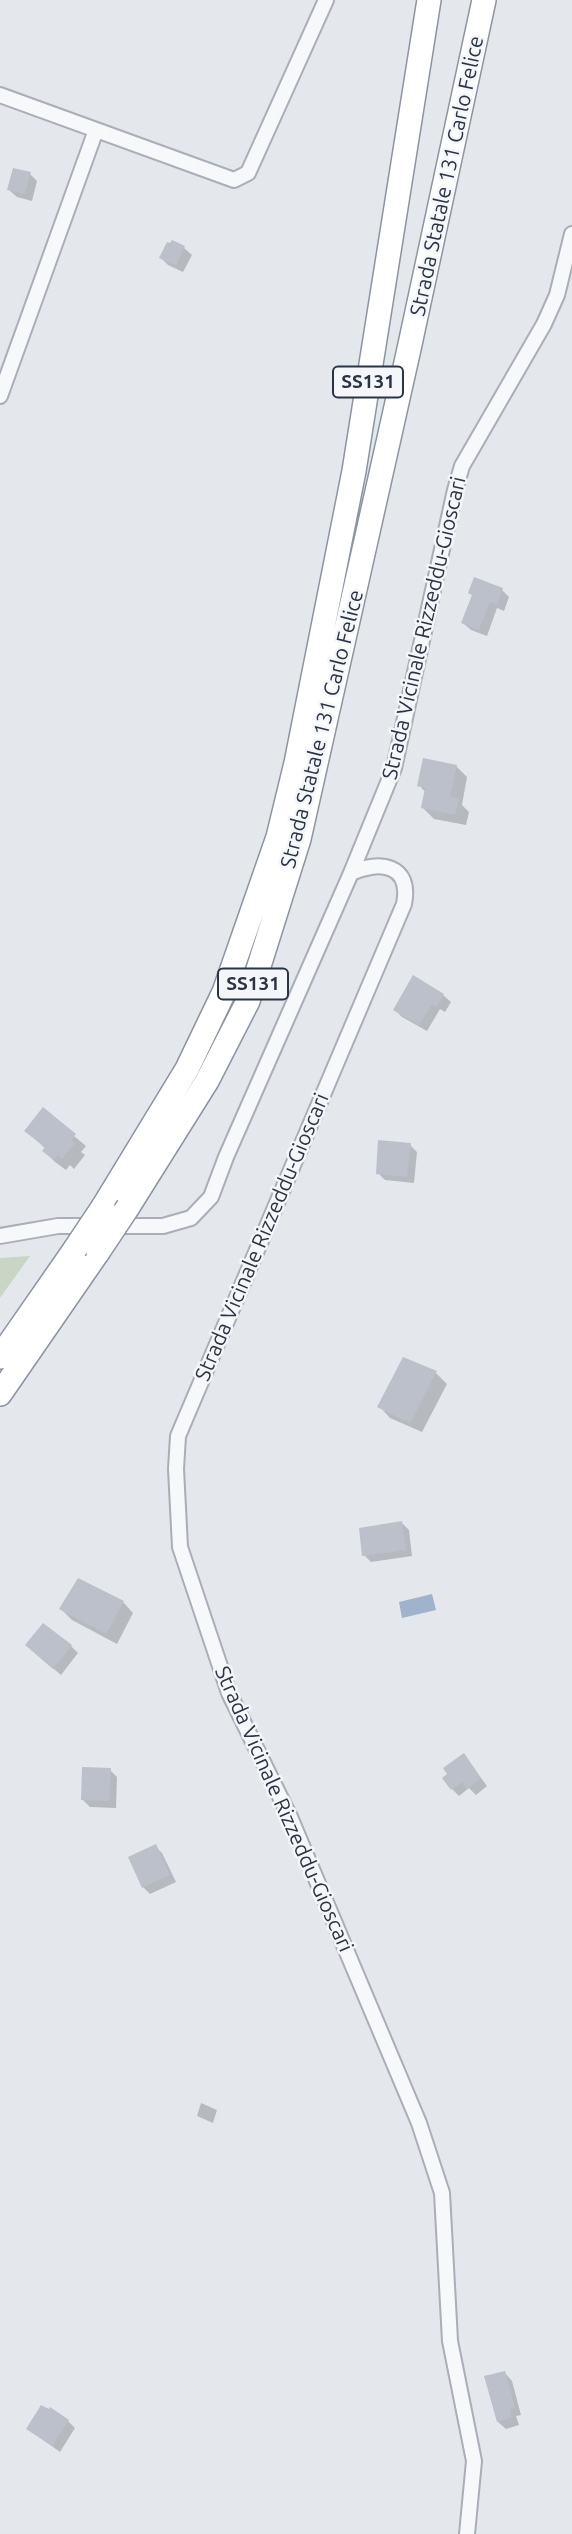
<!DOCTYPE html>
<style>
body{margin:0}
canvas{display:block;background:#e4e7ec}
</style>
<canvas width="572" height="2534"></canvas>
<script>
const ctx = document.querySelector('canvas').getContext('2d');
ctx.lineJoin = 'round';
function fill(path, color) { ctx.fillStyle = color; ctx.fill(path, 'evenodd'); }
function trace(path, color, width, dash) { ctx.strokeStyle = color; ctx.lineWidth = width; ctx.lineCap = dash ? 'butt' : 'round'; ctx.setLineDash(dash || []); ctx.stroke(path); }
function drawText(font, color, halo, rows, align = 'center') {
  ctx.font = font + ' Ubuntu,sans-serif'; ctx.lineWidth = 5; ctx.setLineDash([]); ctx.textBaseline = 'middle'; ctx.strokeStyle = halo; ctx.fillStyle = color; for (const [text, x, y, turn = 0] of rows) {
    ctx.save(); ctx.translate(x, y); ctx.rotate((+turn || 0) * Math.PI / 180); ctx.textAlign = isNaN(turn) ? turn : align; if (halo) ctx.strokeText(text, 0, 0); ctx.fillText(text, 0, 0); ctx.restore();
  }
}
fill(new Path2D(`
 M 30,1256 L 0,1298 L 0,1258 Z`), '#c9d6c5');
fill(new Path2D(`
 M 432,1594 L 436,1610 L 402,1618 L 399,1602 Z`), '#9fb4cc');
fill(new Path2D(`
 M 30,174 L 37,181 L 32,201 L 17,197 L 9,190 Z
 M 173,242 L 184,248 L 192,255 L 183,272 L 168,265 L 161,258 Z
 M 502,590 L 509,597 L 504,611 L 497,608 L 487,636 L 471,630 L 463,623 L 473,596 L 470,593 Z
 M 456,766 L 467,777 L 462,805 L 469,812 L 466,825 L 434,819 L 423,808 L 426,793 L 419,785 Z
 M 443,995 L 451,1002 L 445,1012 L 440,1009 L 427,1031 L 402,1017 L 395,1010 Z
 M 43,1110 L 86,1146 L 81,1152 L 85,1155 L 74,1169 L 70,1165 L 66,1170 L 55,1162 L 44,1151 L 46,1149 L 26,1131 Z
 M 410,1145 L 417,1152 L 414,1183 L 385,1180 L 378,1173 Z
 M 436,1373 L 447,1384 L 422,1432 L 390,1418 L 380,1407 Z
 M 402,1523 L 409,1530 L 412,1556 L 371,1562 L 364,1555 Z
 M 123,1602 L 133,1613 L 117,1644 L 72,1620 L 61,1609 Z
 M 71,1646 L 78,1653 L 61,1675 L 34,1652 Z
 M 464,1755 L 487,1786 L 476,1795 L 469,1788 L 459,1796 L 452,1789 Z
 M 110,1770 L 117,1777 L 116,1808 L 90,1807 L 83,1800 Z
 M 155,1846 L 162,1853 L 176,1882 L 150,1894 L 143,1887 Z
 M 201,2103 L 217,2110 L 213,2123 L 197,2116 Z
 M 505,2373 L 512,2381 L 521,2415 L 516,2416 L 519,2425 L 506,2429 L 498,2422 L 486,2377 Z
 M 68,2421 L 75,2428 L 60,2452 L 28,2429 Z`), '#0003');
fill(new Path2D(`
 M 13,168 L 31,172 L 25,194 L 7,190 Z
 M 172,240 L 185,246 L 176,266 L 159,258 L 167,242 L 170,243 Z
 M 474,577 L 503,588 L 497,605 L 490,602 L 479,630 L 461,623 L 472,595 L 468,593 Z
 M 423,758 L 457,765 L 450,797 L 459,799 L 455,815 L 421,808 L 425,788 L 417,786 Z
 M 413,975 L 444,994 L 437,1007 L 432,1004 L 419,1025 L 393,1010 Z
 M 43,1107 L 76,1134 L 71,1140 L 75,1143 L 62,1159 L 58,1155 L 54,1160 L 42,1151 L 45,1147 L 24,1131 Z
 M 378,1140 L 411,1143 L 407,1177 L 376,1174 Z
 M 403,1357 L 437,1371 L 410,1423 L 377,1407 Z
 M 402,1521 L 406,1550 L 362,1556 L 359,1528 Z
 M 78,1578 L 124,1601 L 106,1634 L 59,1609 Z
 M 43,1623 L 72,1645 L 53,1669 L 25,1645 Z
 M 464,1753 L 481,1778 L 467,1789 L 462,1782 L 451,1790 L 442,1778 L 447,1774 L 443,1768 Z
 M 82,1767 L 111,1768 L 109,1801 L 81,1800 Z
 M 156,1844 L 170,1875 L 142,1888 L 128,1857 Z
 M 505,2371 L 515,2408 L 510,2409 L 512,2417 L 497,2422 L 484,2376 Z
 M 41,2405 L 49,2409 L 50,2407 L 69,2420 L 52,2446 L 26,2429 Z`), '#bbc0ca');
const minor = new Path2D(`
 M 0,95 L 234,180 L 248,173 L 326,0
 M 0,396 L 96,130
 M 351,873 C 379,860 412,864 404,904 L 178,1436 L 176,1469 L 180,1547 L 229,1693 L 290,1817 L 419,2123 L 442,2193 L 450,2341 L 474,2461 L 467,2534
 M 0,1236 L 58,1226 L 163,1226 L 191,1218 L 211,1197 L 226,1157 L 351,873 L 394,768 L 455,490 L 462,466 L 544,324 L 557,295 L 572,234`);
const trunk = new Path2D(`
 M 103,1207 L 187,1069 L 224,992 L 278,837 L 296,763 L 354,471 L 429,0
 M 128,1207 L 207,1081 L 248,1001 L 299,839 L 409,349 L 484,0
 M 0,1357 L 75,1249
 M 0,1394 L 98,1252`);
trace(minor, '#a9aeb7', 18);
trace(trunk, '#8b94a3', 26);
trace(minor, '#f7f8fa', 14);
trace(trunk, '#fff', 23);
const trunkBridge = new Path2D(`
 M 75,1249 L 103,1207
 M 98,1252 L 128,1207`);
trace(trunkBridge, '#8b94a3', 26, []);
trace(trunkBridge, '#fff', 23);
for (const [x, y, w] of [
 [368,382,70],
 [253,984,70]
]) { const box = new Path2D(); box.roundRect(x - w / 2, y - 15.5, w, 31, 5); ctx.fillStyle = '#f4f6f9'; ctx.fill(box); trace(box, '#2b3445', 2); }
drawText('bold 19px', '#2b3445', null, [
 ["SS131",368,382],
 ["SS131",253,984]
]);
drawText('21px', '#2b3445', '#f4f6f9', [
 ["Strada Statale 131 Carlo Felice",447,176,-78],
 ["Strada Vicinale Rizzeddu-Gioscari",424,628,-77],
 ["Strada Statale 131 Carlo Felice",322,729,-76],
 ["Strada Vicinale Rizzeddu-Gioscari",262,1237,-67],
 ["Strada Vicinale Rizzeddu-Gioscari",284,1809,66]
]);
</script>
